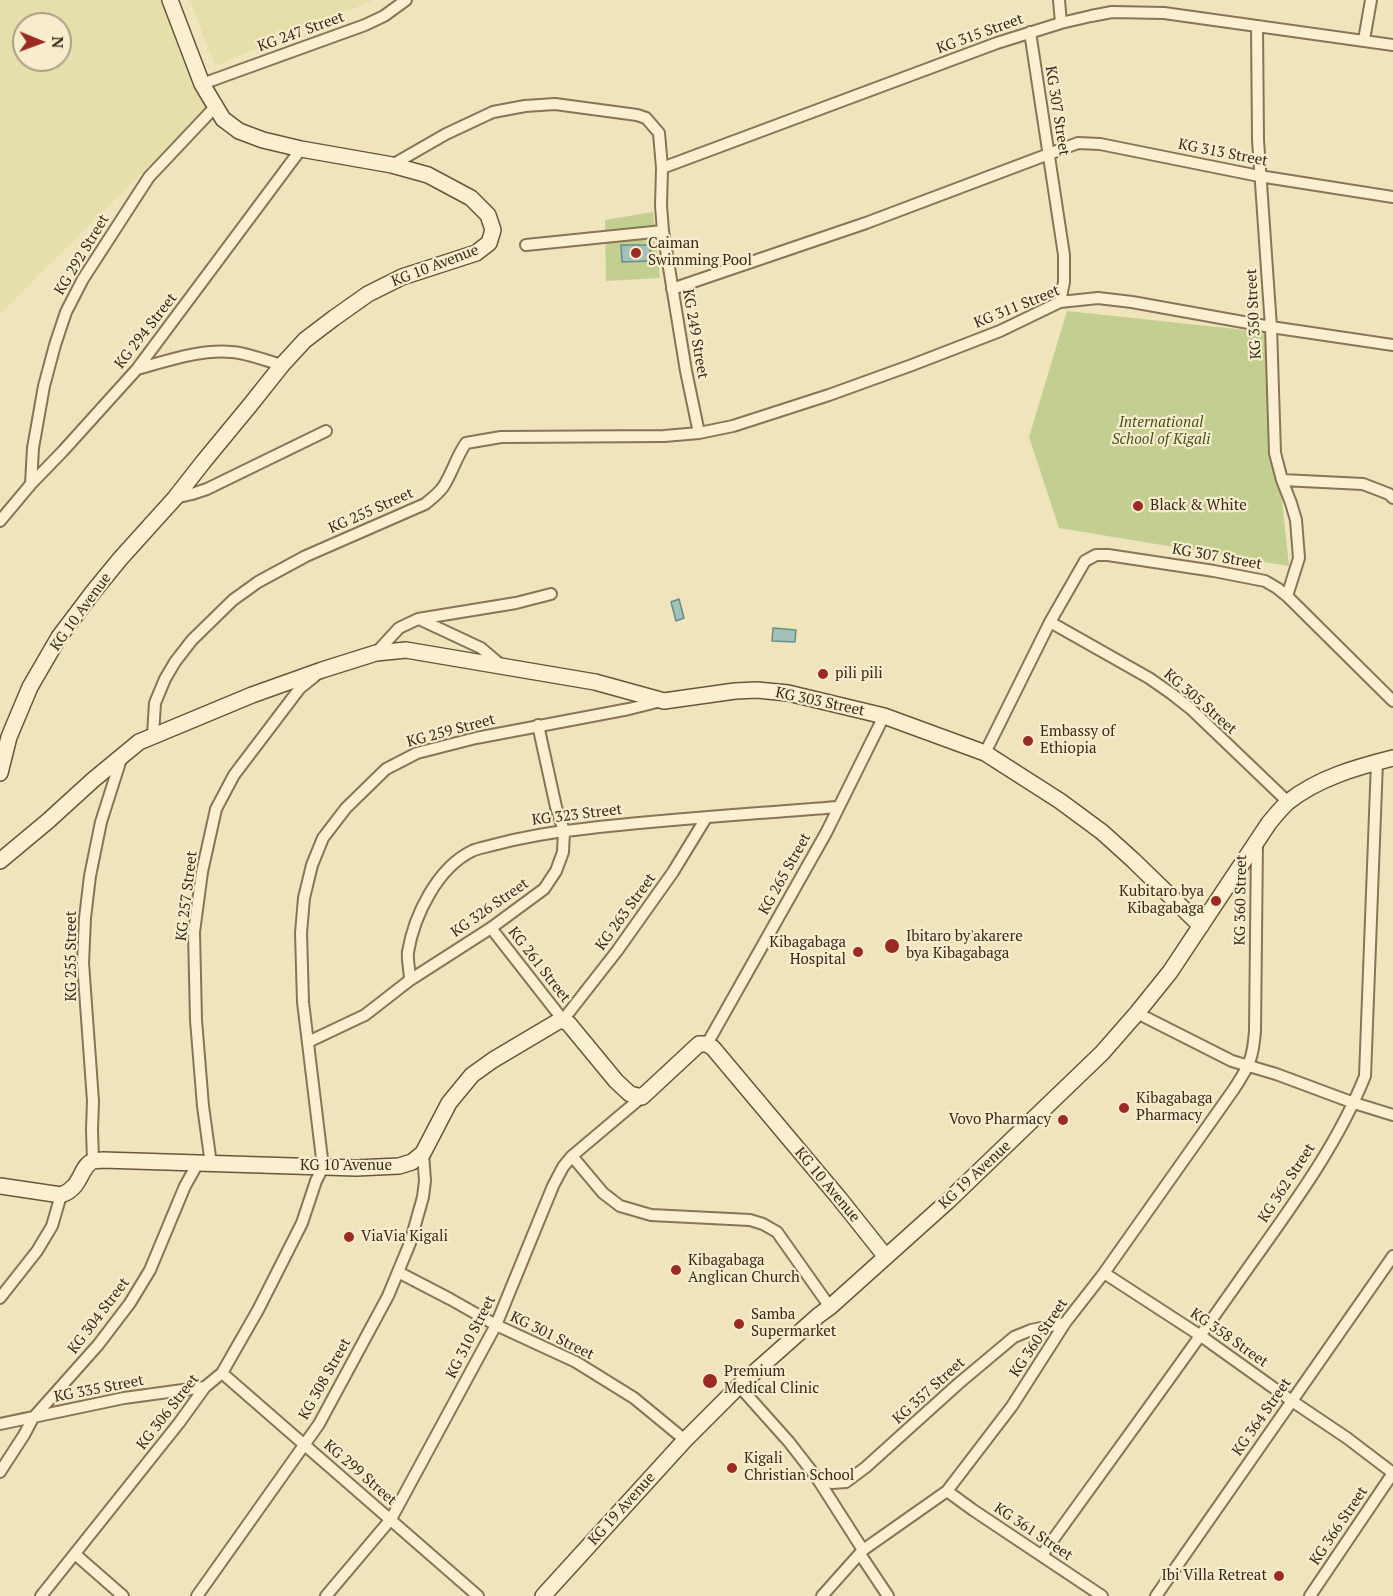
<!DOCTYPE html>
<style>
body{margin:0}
#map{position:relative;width:1393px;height:1596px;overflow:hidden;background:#f0e4bd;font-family:"PT Serif",serif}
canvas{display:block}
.north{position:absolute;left:12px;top:12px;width:60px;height:60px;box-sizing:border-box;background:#f7edcd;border:2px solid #aa9f86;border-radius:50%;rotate:91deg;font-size:16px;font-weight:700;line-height:24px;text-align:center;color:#372a1b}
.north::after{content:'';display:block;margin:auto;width:21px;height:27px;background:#9a2a23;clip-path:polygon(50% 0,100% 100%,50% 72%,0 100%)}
</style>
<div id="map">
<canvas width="1393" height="1596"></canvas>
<div class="north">N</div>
</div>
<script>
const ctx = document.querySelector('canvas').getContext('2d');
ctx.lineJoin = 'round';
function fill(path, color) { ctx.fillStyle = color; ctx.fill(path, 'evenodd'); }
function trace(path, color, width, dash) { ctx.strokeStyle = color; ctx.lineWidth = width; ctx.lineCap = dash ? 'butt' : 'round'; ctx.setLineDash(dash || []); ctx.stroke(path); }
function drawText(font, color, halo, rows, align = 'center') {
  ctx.font = font + ' "PT Serif",serif'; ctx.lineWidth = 4.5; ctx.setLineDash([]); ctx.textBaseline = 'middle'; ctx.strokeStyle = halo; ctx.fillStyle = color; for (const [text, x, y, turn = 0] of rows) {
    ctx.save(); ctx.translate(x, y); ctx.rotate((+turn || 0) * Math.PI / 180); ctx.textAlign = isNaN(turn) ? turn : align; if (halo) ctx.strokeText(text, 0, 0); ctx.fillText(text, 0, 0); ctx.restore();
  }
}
fill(new Path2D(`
 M 0,0 L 166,0 L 210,106 L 0,313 ZM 24,24 L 60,24 L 60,60 L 24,60 Z
 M 190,0 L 374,0 L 215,66 Z`), '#e5e0ab');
fill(new Path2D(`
 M 653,212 L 660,278 L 606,281 L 605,220 Z
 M 1067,311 L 1264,332 L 1289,566 L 1059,528 L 1029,437 Z`), '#c3ce91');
const water = new Path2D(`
 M 621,245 L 650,245 L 651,261 L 622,262 Z
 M 679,599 L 684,618 L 676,621 L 671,602 Z
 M 773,628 L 796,630 L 795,642 L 772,641 Z`);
fill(water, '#a1c1b9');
trace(water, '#688f87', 1.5);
const street = new Path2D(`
 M 1059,0 L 1061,23
 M 1257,26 L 1258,140 L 1271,327 L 1275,453 L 1282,480 L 1291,503 L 1296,520 L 1299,558 L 1287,596
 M 1030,32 L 1064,255 L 1064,282 L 1060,302
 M 1364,40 L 1371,0
 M 202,84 L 365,25 L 384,16 L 406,0
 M 392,165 L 446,134 L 493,112 L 525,106 L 555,104 L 637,115 L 646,118 L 659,133 L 662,168 L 661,206 L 663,231 L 686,371 L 699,433
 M 662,168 L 997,43 L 1061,23 L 1091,16 L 1112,12 L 1164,13 L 1393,45
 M 526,245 L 663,231
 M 672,289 L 866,223 L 1078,143 L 1100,144 L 1259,176 L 1393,197
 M 137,369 C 167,361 200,349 232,352 C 247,353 267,361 282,365
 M 1282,480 L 1363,484 L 1389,494 L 1393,498
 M 31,484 L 33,448 L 44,386 L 55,345 L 66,312 L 83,279 L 149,177 L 215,107
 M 175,498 L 192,494 L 207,489 L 326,431
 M 0,521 L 31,484 L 63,451 L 137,369 L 301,149
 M 419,619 L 481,648 L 501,665
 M 1050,622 L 1149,678 L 1172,694 L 1191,709 L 1288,802
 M 376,653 L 399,628 L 418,619 L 516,603 L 551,594
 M 153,735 L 155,703 L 165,679 L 175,662 L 192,640 L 233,600 L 258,582 L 306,556 L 425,504 C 431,499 438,494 443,487 C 452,474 456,457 466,443 L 501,437 L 664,436 L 699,433 L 733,426 L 829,395 L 912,365 L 1000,331 L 1060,302 L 1098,298 L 1132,302 L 1271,327 L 1393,345
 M 985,753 L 1050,622 L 1085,561 L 1096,555 L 1108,555 L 1214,571 L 1265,581 L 1277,588 L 1287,596 L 1393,701
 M 491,928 L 563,1020 L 617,951 L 673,872 L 706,818
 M 410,980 C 410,971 407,961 408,952 C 414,916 437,868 472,851 C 478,848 486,847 493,845 C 523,837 552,832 583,829 C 667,819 753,814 837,807
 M 1137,1013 L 1232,1061 L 1276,1074 L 1354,1103 L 1393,1115
 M 308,1042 L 365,1015 L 410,980 L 491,928 L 544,889 L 556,871 L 563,852 L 564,831 L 556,807 L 538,725
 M 707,1044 L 826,833 L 884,716
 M 572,1156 L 603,1193 L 620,1206 L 651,1215 L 750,1220 L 763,1224 L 777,1232 L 830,1307
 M 93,1161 L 92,1130 L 93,1101 L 83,963 L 85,918 L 90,876 L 101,822 L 122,756
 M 211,1164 L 203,1106 L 196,1020 L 194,932 L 202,872 L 216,809 L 234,775 L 300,688 L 315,676
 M 398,1272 L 450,1299 L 496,1325 L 576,1362 L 634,1398 L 685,1440
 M 1104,1273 L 1201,1336 L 1292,1401 L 1347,1438 L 1393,1473
 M 0,1298 L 37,1251 L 52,1226 L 61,1195
 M 222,1373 L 478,1596
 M 739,1386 L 789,1442 L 817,1478 L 863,1550
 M 0,1424 L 124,1398 L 205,1387
 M 0,1472 L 24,1435 L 33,1418 L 98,1345 L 130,1303 L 150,1270 L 185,1186 L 198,1163
 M 817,1478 L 832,1483 L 846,1482 L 866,1467 L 958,1384 L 1014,1337 L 1031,1330 L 1065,1323
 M 947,1491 L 973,1510 L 1102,1596
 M 75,1554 L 123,1596
 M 860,1554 L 888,1596
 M 1042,1555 C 1108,1463 1176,1371 1241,1278 C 1286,1214 1336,1149 1365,1076 L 1377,762
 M 41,1596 L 179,1423 L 205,1387 L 222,1373 L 258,1310 L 302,1223 L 316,1181 L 323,1167 L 303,1002 L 301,933 L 304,898 L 312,865 L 323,838 L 346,808 L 386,769 L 417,753 L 476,738 L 629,709 L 661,701
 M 197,1596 L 319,1424 L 388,1296 L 410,1243 L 423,1197 L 425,1181 L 423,1153
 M 326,1596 L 391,1519 L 496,1325 L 553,1186 L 563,1167 L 572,1156 L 642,1097
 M 822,1596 L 863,1550 L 947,1491 L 1012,1406 L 1065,1323 L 1104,1273 L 1234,1089 C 1249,1066 1253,1059 1255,1031 L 1257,842
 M 1156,1596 L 1393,1256
 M 1310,1596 L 1393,1473`);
const secondary = new Path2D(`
 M 0,773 L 9,737 L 30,687 L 59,637 L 93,592 L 120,559 L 175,498 L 204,461 L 251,404 L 282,365 L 305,340 L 334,318 L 368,294 L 402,277 L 476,253 L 489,243 L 493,230 L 488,215 L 471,198 L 428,175 L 392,165 L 301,149 L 263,140 L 239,131 L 223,119 L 202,84 L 170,0
 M 0,861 L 48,821 L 93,780 L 139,742 L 252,695 L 322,670 L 376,653 L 406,650 L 595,682 L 664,701 L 735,691 L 757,690 L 788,693 L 884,716 L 985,753 L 1060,801 L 1102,832 L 1133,860 L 1201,926
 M 0,1186 L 61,1195 C 83,1187 79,1167 93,1161 C 93,1161 102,1160 103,1160 L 356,1168 L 399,1166 L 412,1162 L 423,1153 L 449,1103 L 472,1075 L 493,1060 L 557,1022 L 563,1020 L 569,1024 L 616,1081 L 630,1094 L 642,1097 L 699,1044 L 707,1044 L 713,1048 L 839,1198 L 886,1257
 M 543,1596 L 685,1440 L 739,1386 L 819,1315 L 830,1307 L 947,1202 L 1102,1053 L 1137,1013 L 1170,972 L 1269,823 C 1275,816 1281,808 1288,802 C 1318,778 1357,767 1393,758`);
trace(street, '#887456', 14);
trace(secondary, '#6a5539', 18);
trace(street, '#faf0d1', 10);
trace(secondary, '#faf0d1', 15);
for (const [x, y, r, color] of [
 [636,253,6,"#9a2a23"],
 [1138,506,6,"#9a2a23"],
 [823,674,6,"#9a2a23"],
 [1028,741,6,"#9a2a23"],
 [1216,901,6,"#9a2a23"],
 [892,946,8,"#9a2a23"],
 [858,952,6,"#9a2a23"],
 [1124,1108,6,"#9a2a23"],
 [1063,1120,6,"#9a2a23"],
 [349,1237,6,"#9a2a23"],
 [676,1270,6,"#9a2a23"],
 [739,1324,6,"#9a2a23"],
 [710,1381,8,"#9a2a23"],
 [732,1468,6,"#9a2a23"],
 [1279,1576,6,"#9a2a23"]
]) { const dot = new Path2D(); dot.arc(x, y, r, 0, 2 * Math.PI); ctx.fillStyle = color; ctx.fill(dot); trace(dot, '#f7edcd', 2); }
drawText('15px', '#372a1b', '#f7edcd', [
 ["KG 247 Street",301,32,-20],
 ["KG 315 Street",980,34,-20],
 ["KG 307 Street",1057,111,81],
 ["KG 313 Street",1223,153,11],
 ["KG 292 Street",82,255,-59],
 ["KG 10 Avenue",435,266,-21],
 ["KG 311 Street",1017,307,-22],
 ["KG 350 Street",1254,314,-93],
 ["KG 294 Street",146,331,-52],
 ["KG 249 Street",695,334,80],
 ["KG 255 Street",371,511,-24],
 ["KG 307 Street",1217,557,10],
 ["KG 10 Avenue",81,612,-54],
 ["KG 303 Street",820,702,12],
 ["KG 305 Street",1200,702,41],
 ["KG 259 Street",451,731,-15],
 ["KG 323 Street",577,815,-7],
 ["KG 265 Street",785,874,-61],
 ["KG 257 Street",187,896,-83],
 ["KG 360 Street",1241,900,-89],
 ["KG 326 Street",490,908,-35],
 ["KG 263 Street",626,912,-54],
 ["KG 255 Street",72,956,-90],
 ["KG 261 Street",539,965,52],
 ["KG 10 Avenue",346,1166],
 ["KG 19 Avenue",975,1175,-43],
 ["KG 362 Street",1287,1183,-57],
 ["KG 10 Avenue",827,1185,50],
 ["KG 304 Street",99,1316,-53],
 ["KG 301 Street",552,1336,26],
 ["KG 310 Street",471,1337,-63],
 ["KG 360 Street",1039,1338,-56],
 ["KG 358 Street",1229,1338,35],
 ["KG 308 Street",325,1379,-61],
 ["KG 335 Street",99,1389,-11],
 ["KG 357 Street",929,1391,-42],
 ["KG 306 Street",168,1412,-52],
 ["KG 364 Street",1262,1417,-55],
 ["KG 299 Street",360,1473,41],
 ["KG 19 Avenue",622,1509,-48],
 ["KG 366 Street",1339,1526,-56],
 ["KG 361 Street",1033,1532,34]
]);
drawText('15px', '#372a1b', '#f7edcd', [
 ["Caiman",648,244],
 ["Swimming Pool",648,261],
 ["Black & White",1150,506],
 ["pili pili",835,674],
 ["Embassy of",1040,732],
 ["Ethiopia",1040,749],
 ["Kubitaro bya",1204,892,"right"],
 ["Kibagabaga",1204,909,"right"],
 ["Ibitaro by'akarere",906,937],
 ["bya Kibagabaga",906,954],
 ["Kibagabaga",846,943,"right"],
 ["Hospital",846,960,"right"],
 ["Kibagabaga",1136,1099],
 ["Pharmacy",1136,1116],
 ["Vovo Pharmacy",1051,1120,"right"],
 ["ViaVia Kigali",361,1237],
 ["Kibagabaga",688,1261],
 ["Anglican Church",688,1278],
 ["Samba",751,1315],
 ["Supermarket",751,1332],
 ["Premium",724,1372],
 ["Medical Clinic",724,1389],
 ["Kigali",744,1459],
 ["Christian School",744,1476],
 ["Ibi Villa Retreat",1267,1576,"right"]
], 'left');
drawText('italic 15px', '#445421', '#f7edcd', [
 ["International",1161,423],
 ["School of Kigali",1161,440]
]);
</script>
